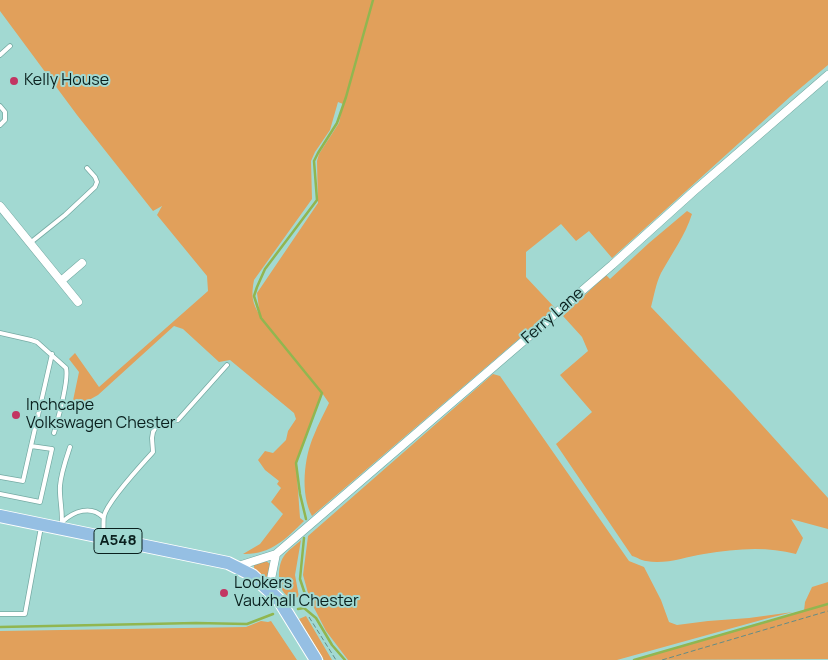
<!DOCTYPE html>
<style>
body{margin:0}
canvas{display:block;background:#a2d9d2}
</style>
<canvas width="828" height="660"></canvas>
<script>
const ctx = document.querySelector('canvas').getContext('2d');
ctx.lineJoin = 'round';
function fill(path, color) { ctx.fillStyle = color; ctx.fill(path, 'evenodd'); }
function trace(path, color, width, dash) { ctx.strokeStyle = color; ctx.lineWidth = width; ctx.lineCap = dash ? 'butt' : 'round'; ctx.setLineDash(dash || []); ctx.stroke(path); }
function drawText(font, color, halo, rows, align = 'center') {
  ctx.font = font + ' Manrope,sans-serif'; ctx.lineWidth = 4; ctx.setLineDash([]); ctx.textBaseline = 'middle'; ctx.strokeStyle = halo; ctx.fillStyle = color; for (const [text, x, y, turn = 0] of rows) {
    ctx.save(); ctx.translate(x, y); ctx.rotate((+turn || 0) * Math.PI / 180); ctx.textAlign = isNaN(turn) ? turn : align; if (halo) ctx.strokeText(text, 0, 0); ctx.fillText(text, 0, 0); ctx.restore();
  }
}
fill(new Path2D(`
 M 0,0 L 828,0 L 828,65 L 791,96 L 612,258 L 589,231 L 576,241 L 561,224 L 526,252 L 526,277 L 555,308 L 312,516 C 300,494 304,457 314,435 C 318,424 324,414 329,403 L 322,393 L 296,463 L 300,518 L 304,521 C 286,539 270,555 243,554 L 260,544 L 283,514 L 271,502 L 281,488 L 277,484 L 279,481 L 265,470 L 258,460 L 265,451 L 273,453 L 286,440 L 288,431 L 296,419 L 294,413 L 230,360 L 219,362 L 183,329 L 174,326 L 98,395 L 71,410 L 79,372 L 69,359 L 75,353 L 99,387 L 208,291 L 207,276 L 157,215 L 162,206 L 153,211 L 77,115 L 0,11 ZM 338,102 L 343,104 L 339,123 L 319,154 L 317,161 L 318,203 L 257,293 L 260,316 C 252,302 251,296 254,280 L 312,199 L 311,161 L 315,152 L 330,130 Z
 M 687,211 L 692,214 C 685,236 672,253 661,273 C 656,283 654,296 651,307 L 734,394 L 828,498 L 828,529 L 791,519 L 803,538 L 796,554 C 765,546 735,549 704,554 C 685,557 665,565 646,561 C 642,561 637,557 632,556 L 556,444 L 592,412 L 560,375 L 588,351 L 582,337 L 563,316 L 606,275 L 610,279 L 649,243 Z
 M 493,374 L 500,376 L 629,561 L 644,567 L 661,600 L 669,622 L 677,625 L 708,621 L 749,618 L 793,612 L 765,619 L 617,660 L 348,660 L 326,631 L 311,602 L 308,593 L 303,575 L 308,536 Z
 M 301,540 L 295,575 L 299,597 C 277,603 275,568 284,556 C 288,550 296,545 301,540 Z
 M 266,561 L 270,564 L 269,576 L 264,577 L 254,569 L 254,565 Z
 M 828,582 L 828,659 L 634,660 L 804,611 L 805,602 L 812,587 Z
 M 306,616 L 332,660 L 324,660 L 299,619 Z
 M 261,621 L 268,622 L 271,621 L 297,660 L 0,660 L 0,631 L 246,627 Z`), '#e1a05b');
trace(new Path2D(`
 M 306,519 L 300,494 L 296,463 L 322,393 L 261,318 L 254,296 L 257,287 L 265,269 L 317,200 L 314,161 L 318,153 L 337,123 L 346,97 L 373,0
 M 304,538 L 300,579 L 305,594
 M 298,609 L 304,608 L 316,618 L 332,645 L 345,660
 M 0,627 L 196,623 L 247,624 L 273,614
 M 634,660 L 828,604`), '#91b650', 2.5);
const lane = new Path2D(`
 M 0,55 L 10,46
 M 0,106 L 5,112 L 5,120 L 0,125
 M 30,243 L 65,215 L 95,187 L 97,182 L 95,177 L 87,168
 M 0,333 L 31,340 L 37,342 L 66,368 C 69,380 58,419 54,433
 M 0,477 L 23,481 L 52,354
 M 0,494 L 40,502 L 52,449 L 31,446
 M 62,522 C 74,511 91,505 103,517
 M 61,527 C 64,516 59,499 60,486 C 61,473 66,459 70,447
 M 103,536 C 104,529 103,520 104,516 C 107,502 142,464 153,452 L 152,438 L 153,432 L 157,425 L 164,422 L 178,420 L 227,365
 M 0,614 L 25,614 L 41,527`);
const street = new Path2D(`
 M 0,206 L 78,302
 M 61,281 L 82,263
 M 235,567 L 276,554
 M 269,589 L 276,554 L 612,265 L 694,191 L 828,75`);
const primary = new Path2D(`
 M 0,516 L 228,563 L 252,575 L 279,600 L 316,660`);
trace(lane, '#75aaa3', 5.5);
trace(street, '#75aaa3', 9);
trace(primary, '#fff', 14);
trace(new Path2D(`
 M 309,617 L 336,660
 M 662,660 L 828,611`), '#638c87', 1, [5, 2.5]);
trace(lane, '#fff', 4);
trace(street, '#fff', 8);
trace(primary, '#95bfe3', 12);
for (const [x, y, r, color] of [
 [14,81,5,"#c23562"],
 [16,415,5,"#c23562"],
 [224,593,5,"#c23562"]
]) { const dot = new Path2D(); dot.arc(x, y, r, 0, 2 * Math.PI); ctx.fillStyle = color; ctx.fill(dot); trace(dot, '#a2d9d2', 2); }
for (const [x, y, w] of [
 [118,541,48]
]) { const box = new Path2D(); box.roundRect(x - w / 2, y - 12.5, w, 25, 4); ctx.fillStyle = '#a2d9d2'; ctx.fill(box); trace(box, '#0a201e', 1); }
drawText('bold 15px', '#0a201e', null, [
 ["A548",118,541]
]);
drawText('16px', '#0a201e', '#a2d9d2', [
 ["Kelly House",24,81],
 ["Inchcape",26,406],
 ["Volkswagen Chester",26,424],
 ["Lookers",234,584],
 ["Vauxhall Chester",234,602]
], 'left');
drawText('16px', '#0a201e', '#a2d9d2', [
 ["Ferry Lane",553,316,-41]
]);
</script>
